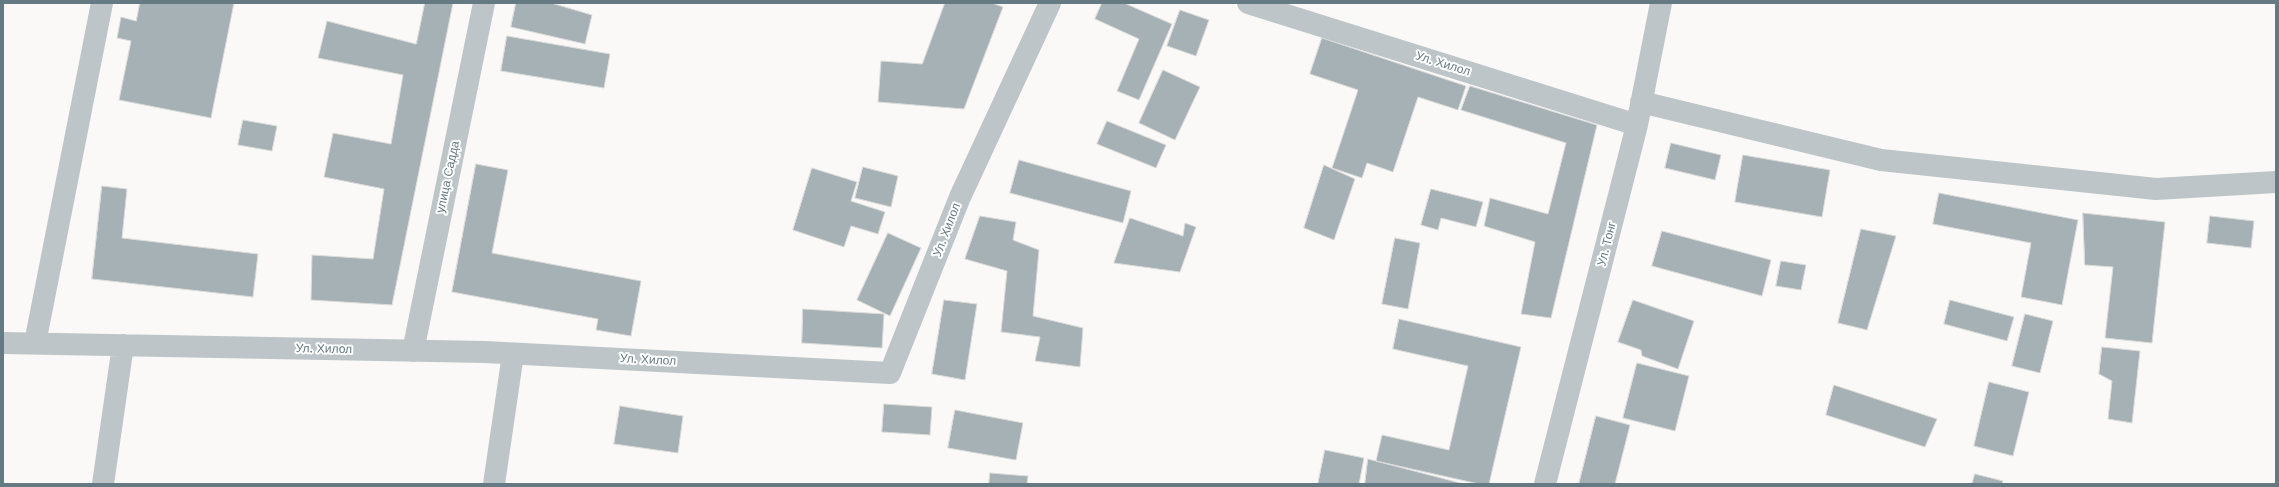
<!DOCTYPE html>
<meta charset="utf-8">
<style>
body{margin:0}
#map{position:relative;width:2279px;height:487px;overflow:hidden;background:#faf9f8;font-family:"Work Sans",sans-serif}
canvas{display:block}
.frame{position:absolute;inset:0;border:4px solid #657a82;pointer-events:none}
</style>
<div id="map">
<canvas width="2279" height="487"></canvas>
<div class="frame"></div>
</div>
<script>
const ctx = document.querySelector('canvas').getContext('2d');
ctx.lineJoin = 'round';
function fill(path, color) { ctx.fillStyle = color; ctx.fill(path, 'evenodd'); }
function trace(path, color, width, dash) { ctx.strokeStyle = color; ctx.lineWidth = width; ctx.lineCap = dash ? 'butt' : 'round'; ctx.setLineDash(dash || []); ctx.stroke(path); }
function drawText(font, color, halo, rows, align = 'center') {
  ctx.font = font + ' "Work Sans",sans-serif'; ctx.lineWidth = 4; ctx.setLineDash([]); ctx.textBaseline = 'middle'; ctx.strokeStyle = halo; ctx.fillStyle = color; for (const [text, x, y, turn = 0] of rows) {
    ctx.save(); ctx.translate(x, y); ctx.rotate((+turn || 0) * Math.PI / 180); ctx.textAlign = isNaN(turn) ? turn : align; if (halo) ctx.strokeText(text, 0, 0); ctx.fillText(text, 0, 0); ctx.restore();
  }
}
const building = new Path2D(`
 M 140,3 L 234,3 L 211,118 L 119,100 L 131,41 L 117,38 L 121,17 L 136,21 Z
 M 425,3 L 453,3 L 392,305 L 311,300 L 312,255 L 373,259 L 384,189 L 324,177 L 333,133 L 391,144 L 403,75 L 318,58 L 327,21 L 416,44 Z
 M 516,3 L 551,3 L 592,15 L 585,44 L 511,27 Z
 M 945,3 L 992,3 L 1003,7 L 964,109 L 878,102 L 881,61 L 922,64 Z
 M 1102,3 L 1124,3 L 1172,24 L 1139,100 L 1117,91 L 1139,39 L 1095,19 Z
 M 1180,10 L 1209,20 L 1196,56 L 1167,46 Z
 M 507,36 L 610,54 L 604,88 L 501,71 Z
 M 1322,38 L 1466,86 L 1458,110 L 1418,97 L 1393,172 L 1367,163 L 1362,178 L 1332,168 L 1358,90 L 1310,74 Z
 M 1163,70 L 1200,87 L 1175,140 L 1139,123 Z
 M 1470,86 L 1597,125 L 1551,318 L 1521,314 L 1535,242 L 1484,226 L 1490,198 L 1548,214 L 1566,143 L 1461,110 Z
 M 243,120 L 277,126 L 272,151 L 238,145 Z
 M 1107,121 L 1166,145 L 1156,168 L 1097,144 Z
 M 1671,143 L 1721,155 L 1715,180 L 1665,168 Z
 M 1743,155 L 1830,170 L 1822,217 L 1735,202 Z
 M 1019,160 L 1131,191 L 1123,223 L 1010,193 Z
 M 476,164 L 508,170 L 492,253 L 641,281 L 631,336 L 596,330 L 598,319 L 452,292 Z
 M 1324,165 L 1355,179 L 1334,240 L 1304,228 Z
 M 863,167 L 898,176 L 891,207 L 855,198 Z
 M 812,168 L 857,182 L 851,201 L 885,212 L 878,234 L 851,226 L 844,247 L 793,230 Z
 M 102,186 L 127,189 L 122,238 L 258,254 L 253,297 L 92,279 Z
 M 1431,189 L 1483,202 L 1476,227 L 1441,218 L 1438,230 L 1421,225 Z
 M 1939,193 L 2078,220 L 2062,305 L 2021,297 L 2031,243 L 1933,224 Z
 M 2083,213 L 2165,222 L 2152,343 L 2105,338 L 2113,267 L 2085,265 Z
 M 980,216 L 1016,222 L 1013,240 L 1039,250 L 1033,316 L 1083,328 L 1080,367 L 1035,361 L 1040,337 L 1001,332 L 1007,271 L 965,259 Z
 M 2210,216 L 2254,221 L 2251,248 L 2207,243 Z
 M 1130,218 L 1183,236 L 1185,223 L 1196,227 L 1180,272 L 1114,263 Z
 M 1861,229 L 1896,236 L 1867,330 L 1838,323 Z
 M 1662,231 L 1771,260 L 1762,296 L 1652,266 Z
 M 888,233 L 921,248 L 890,316 L 857,300 Z
 M 1395,238 L 1420,243 L 1408,309 L 1382,304 Z
 M 1781,261 L 1806,265 L 1801,290 L 1776,286 Z
 M 944,300 L 977,304 L 965,380 L 932,374 Z
 M 1633,300 L 1694,321 L 1678,369 L 1642,356 L 1641,350 L 1618,342 Z
 M 1950,300 L 2014,317 L 2007,341 L 1944,324 Z
 M 803,309 L 884,314 L 882,348 L 802,343 Z
 M 2025,314 L 2053,321 L 2040,373 L 2012,366 Z
 M 1399,319 L 1521,347 L 1489,484 L 1479,484 L 1376,461 L 1382,435 L 1449,450 L 1468,366 L 1393,349 Z
 M 2102,347 L 2140,351 L 2132,423 L 2108,419 L 2112,381 L 2099,374 Z
 M 1637,363 L 1689,376 L 1675,431 L 1623,418 Z
 M 1989,382 L 2029,392 L 2013,456 L 1974,446 Z
 M 1834,385 L 1937,419 L 1925,447 L 1826,415 Z
 M 884,404 L 932,407 L 930,435 L 882,432 Z
 M 620,406 L 683,416 L 678,453 L 614,444 Z
 M 955,410 L 1023,423 L 1016,460 L 948,448 Z
 M 1596,416 L 1630,425 L 1615,484 L 1579,484 Z
 M 1325,450 L 1364,458 L 1359,484 L 1318,484 Z
 M 1368,459 L 1464,484 L 1365,484 Z
 M 990,473 L 1028,476 L 1027,484 L 989,484 Z
 M 1975,474 L 2003,481 L 2002,484 L 1972,484 Z`);
fill(building, '#a5b1b5');
trace(building, '#dcdbda', 1);
trace(new Path2D(`
 M 1248,3 L 1637,125
 M 1641,102 L 1881,160 L 2156,189 L 2276,182
 M 3,343 L 485,352 L 890,373 L 960,197 L 1050,3
 M 35,343 L 102,3
 M 413,351 L 484,3
 M 103,484 L 123,345
 M 494,484 L 513,354
 M 1545,484 L 1637,125 L 1661,3`), '#bec5c8', 22);
drawText('12px', '#657a82', '#fff', [
 ["Ул. Хилол",1443,64,17],
 ["улица Садда",448,177,-78],
 ["Ул. Хилол",947,230,-69],
 ["Ул. Тонг",1607,244,-76],
 ["Ул. Хилол",324,349,1],
 ["Ул. Хилол",648,360,3]
]);
</script>
